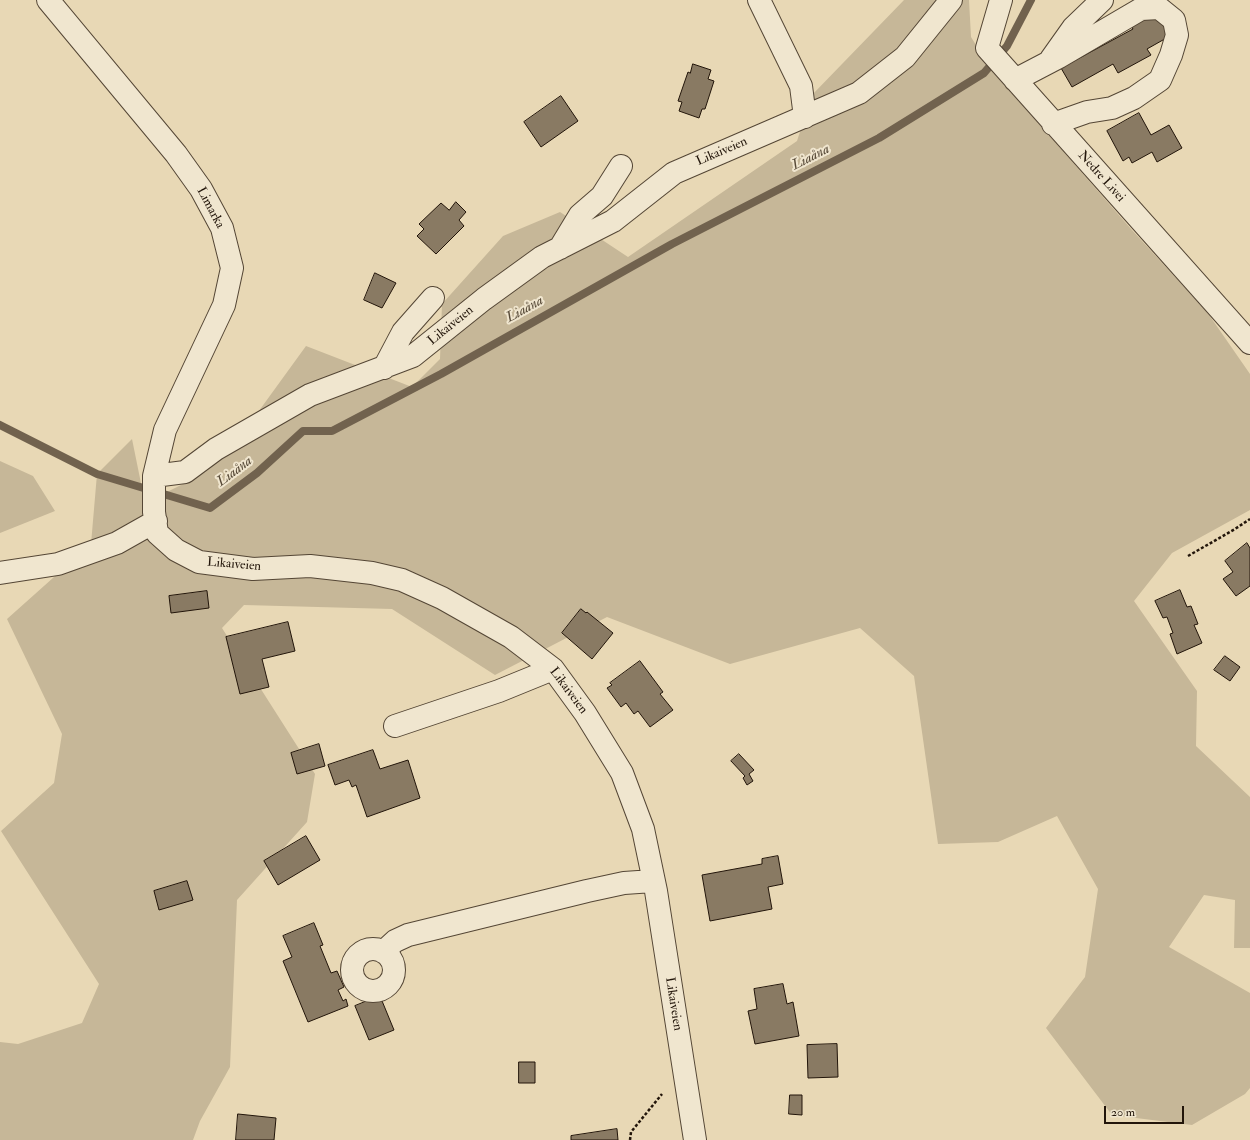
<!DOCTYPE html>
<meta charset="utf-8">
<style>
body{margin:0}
#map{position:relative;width:1250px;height:1140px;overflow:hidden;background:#e8d8b5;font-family:"IM FELL Double Pica",serif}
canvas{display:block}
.scale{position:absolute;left:1104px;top:1106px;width:80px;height:18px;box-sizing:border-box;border:2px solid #22150a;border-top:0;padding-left:5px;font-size:12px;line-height:14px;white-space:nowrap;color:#22150a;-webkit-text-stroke:3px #f0e6cf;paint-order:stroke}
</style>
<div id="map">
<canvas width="1250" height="1140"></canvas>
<div class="scale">20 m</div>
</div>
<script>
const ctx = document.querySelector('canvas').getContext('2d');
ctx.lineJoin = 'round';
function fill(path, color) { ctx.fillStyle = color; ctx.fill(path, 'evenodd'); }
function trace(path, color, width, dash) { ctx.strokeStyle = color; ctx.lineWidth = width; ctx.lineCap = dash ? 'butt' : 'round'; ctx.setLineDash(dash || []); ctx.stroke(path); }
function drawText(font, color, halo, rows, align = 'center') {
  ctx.font = font + ' "IM FELL Double Pica",serif'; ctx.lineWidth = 4; ctx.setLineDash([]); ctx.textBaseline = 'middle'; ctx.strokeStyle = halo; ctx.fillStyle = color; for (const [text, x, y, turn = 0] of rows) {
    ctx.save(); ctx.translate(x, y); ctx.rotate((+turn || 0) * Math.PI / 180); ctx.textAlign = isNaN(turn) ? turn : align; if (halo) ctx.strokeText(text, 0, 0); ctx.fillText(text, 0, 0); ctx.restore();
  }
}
fill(new Path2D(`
 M 904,0 L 969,0 L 971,37 L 991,69 L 1132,230 L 1207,312 L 1250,374 L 1250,510 L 1172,553 L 1134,601 L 1197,691 L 1196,746 L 1250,797 L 1250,948 L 1234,948 L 1235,900 L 1204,895 L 1169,947 L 1250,993 L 1250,1088 L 1245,1094 L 1192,1125 L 1112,1115 L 1046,1028 L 1085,977 L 1098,889 L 1057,816 L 998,842 L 938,844 L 914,676 L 860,628 L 730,664 L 607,617 L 495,675 L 392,609 L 244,605 L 222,628 L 315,774 L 307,822 L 237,900 L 230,1067 L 200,1121 L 193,1140 L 0,1140 L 0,1042 L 18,1044 L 82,1023 L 99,984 L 1,831 L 54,783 L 62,734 L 7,619 L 91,544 L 97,474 L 132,439 L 145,503 L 195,478 L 240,437 L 306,346 L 412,387 L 440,359 L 442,304 L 503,236 L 560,212 L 628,257 L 797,141 L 812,95 Z
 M 0,461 L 33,476 L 55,511 L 0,533 Z`), '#c6b798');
trace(new Path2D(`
 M 0,425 L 97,474 L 210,508 L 257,473 L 303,431 L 332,431 L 441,374 L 672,244 L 879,138 L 984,73 L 1007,46 L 1031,0`), '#71624e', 8);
const building = new Path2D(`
 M 1155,10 L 1170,36 L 1147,49 L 1151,55 L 1118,73 L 1113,64 L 1072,87 L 1061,68 L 1133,29 L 1130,24 Z
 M 693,64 L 711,70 L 708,79 L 714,81 L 705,109 L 702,109 L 699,118 L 679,111 L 682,102 L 678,101 L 688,72 L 690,73 Z
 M 561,96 L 578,121 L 541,147 L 524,122 Z
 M 1139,113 L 1151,135 L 1169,125 L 1182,148 L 1157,162 L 1152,152 L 1132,163 L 1129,157 L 1123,161 L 1107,131 Z
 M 456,202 L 466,212 L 459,220 L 464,226 L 436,254 L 417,236 L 424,229 L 419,224 L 441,203 L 449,210 Z
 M 375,273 L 396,283 L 382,308 L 364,300 Z
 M 1247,543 L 1250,548 L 1250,586 L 1236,596 L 1223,579 L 1233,572 L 1225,561 Z
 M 1180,590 L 1187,607 L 1191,606 L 1198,624 L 1194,625 L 1202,643 L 1177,654 L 1170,634 L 1173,633 L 1167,617 L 1163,618 L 1155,601 Z
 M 207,591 L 209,608 L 171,613 L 169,596 Z
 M 581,609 L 586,613 L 587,612 L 613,633 L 592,659 L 562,633 Z
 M 288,622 L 295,651 L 262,659 L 269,687 L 240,694 L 226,637 Z
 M 1225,656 L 1240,667 L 1230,681 L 1214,670 Z
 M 640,661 L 663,692 L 660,694 L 673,710 L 650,727 L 638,711 L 634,714 L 626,703 L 621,707 L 607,688 L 612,685 L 610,683 Z
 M 319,744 L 325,766 L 297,774 L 291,753 Z
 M 373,750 L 380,769 L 408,760 L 420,798 L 367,817 L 356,785 L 352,787 L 349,780 L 335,785 L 328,765 Z
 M 739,754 L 754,770 L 749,774 L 753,781 L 747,785 L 743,778 L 745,776 L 731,761 Z
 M 306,836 L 320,860 L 278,885 L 264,861 Z
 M 778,856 L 783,884 L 768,887 L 772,909 L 710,921 L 702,875 L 762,864 L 762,859 Z
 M 187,881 L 193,900 L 159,910 L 154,891 Z
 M 314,923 L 323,945 L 320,946 L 331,973 L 337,971 L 344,987 L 338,990 L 343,1001 L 346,999 L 348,1006 L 308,1022 L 283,961 L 292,957 L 283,936 Z
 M 783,984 L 787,1004 L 793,1002 L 799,1036 L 755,1044 L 748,1011 L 757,1009 L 754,989 Z
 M 380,996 L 394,1030 L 369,1040 L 355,1006 Z
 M 837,1044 L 838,1077 L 808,1078 L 807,1045 Z
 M 519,1062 L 535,1062 L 535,1083 L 519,1083 Z
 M 790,1095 L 802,1095 L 802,1115 L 789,1114 Z
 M 238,1114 L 276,1118 L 274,1140 L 236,1140 Z
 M 617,1129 L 618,1140 L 571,1140 L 571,1136 Z`);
fill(building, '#897a63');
trace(building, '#22150a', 1);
const minor = new Path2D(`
 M 48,0 L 176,154 L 201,189 L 222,228 L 232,268 L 224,305 L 165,430 L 154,476
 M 759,0 L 801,86 L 805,117
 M 1001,0 L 987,48 L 1250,343
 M 1051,59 L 1073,28 L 1102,0
 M 1015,80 L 1059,57 L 1141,9 L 1159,8 L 1174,20 L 1177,35 L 1171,55 L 1160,80 L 1134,98 L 1112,108 L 1087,112 L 1053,124
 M 560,248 L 580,215 L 602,196 L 621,166
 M 384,368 L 403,332 L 433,298
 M 0,573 L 58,564 L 117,543 L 156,521
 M 395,726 L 499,691 L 553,669
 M352 970a21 21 0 1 1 42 0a21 21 0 1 1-42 0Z
 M 383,952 L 395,941 L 408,935 L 587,891 L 624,883 L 653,881
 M 695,1140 L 656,891 L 643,829 L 622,773 L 585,713 L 553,669 L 511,637 L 442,598 L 402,580 L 372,573 L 310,566 L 253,569 L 199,562 L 176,550 L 157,533 L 154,512 L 154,476 L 185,472 L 216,449 L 310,395 L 413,356 L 484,299 L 542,257 L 613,221 L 674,173 L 859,93 L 905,57 L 951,0`);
trace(minor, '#544635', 24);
trace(new Path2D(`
 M 1188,556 L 1235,529 L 1250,519
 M 630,1140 L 631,1132 L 662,1094`), '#22150a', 2.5, [3, 2]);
trace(minor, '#f0e6cf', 22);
drawText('13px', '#22150a', '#f0e6cf', [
 ["Likaiveien",722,152,-23],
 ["Nedre Livei",1101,177,48],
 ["Limarka",210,208,62],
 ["Likaiveien",451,326,-39],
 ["Likaiveien",234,565,5],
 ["Likaiveien",568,691,53],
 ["Likaiveien",673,1004,81]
]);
drawText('italic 14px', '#564937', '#f0e6cf', [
 ["Liaåna",811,158,-27],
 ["Liaåna",525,310,-29],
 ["Liaåna",235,472,-37]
]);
</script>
